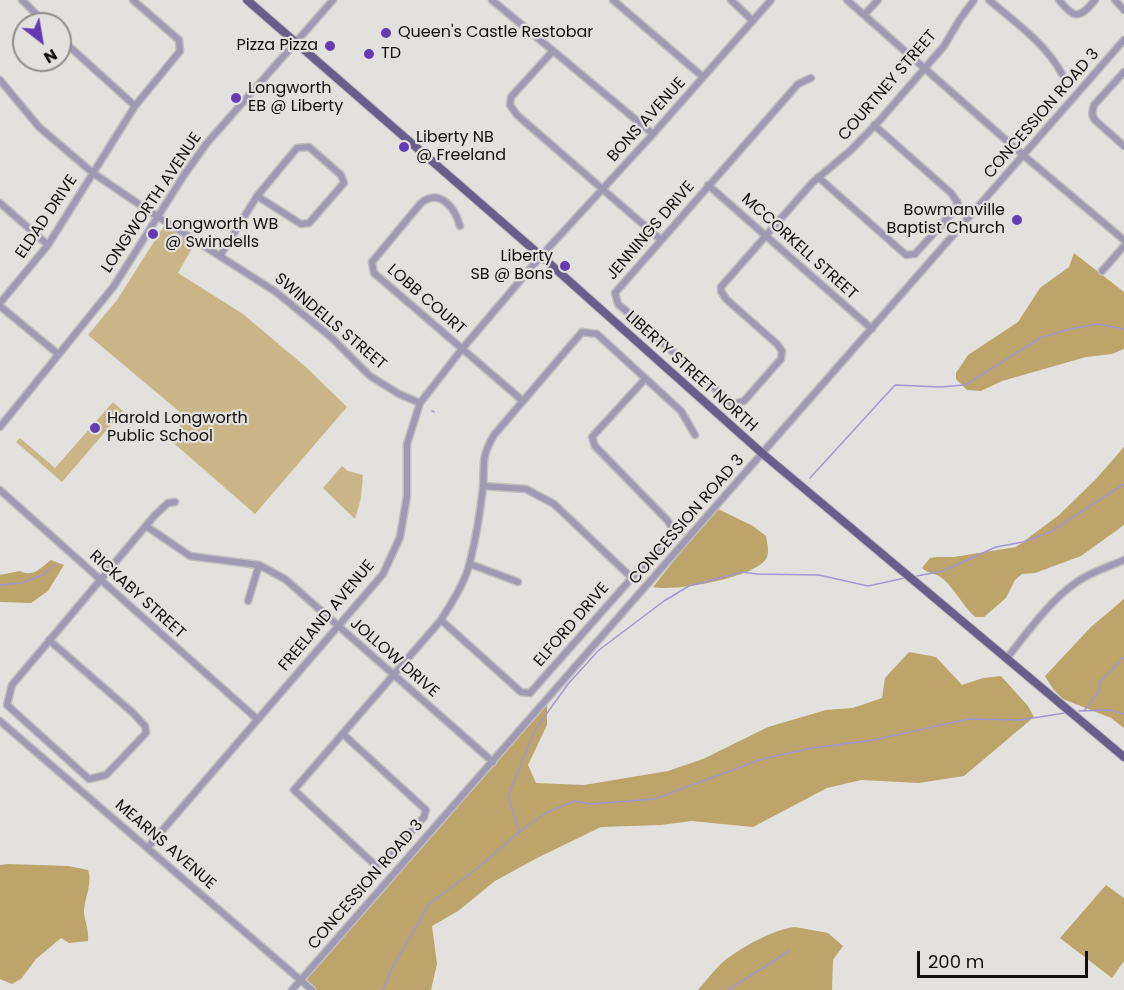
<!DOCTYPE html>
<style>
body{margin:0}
#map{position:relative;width:1124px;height:990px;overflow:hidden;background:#e3e1de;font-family:Poppins,sans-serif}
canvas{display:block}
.north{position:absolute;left:12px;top:12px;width:60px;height:60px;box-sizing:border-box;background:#e3e1de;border:2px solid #8f8d8b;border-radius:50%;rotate:149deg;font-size:16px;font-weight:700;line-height:24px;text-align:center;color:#100f0e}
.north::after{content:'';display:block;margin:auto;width:21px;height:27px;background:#633cb4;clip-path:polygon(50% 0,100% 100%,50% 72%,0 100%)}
.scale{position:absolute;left:917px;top:951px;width:171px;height:27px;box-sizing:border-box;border:3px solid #100f0e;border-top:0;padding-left:8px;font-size:18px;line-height:21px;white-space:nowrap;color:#100f0e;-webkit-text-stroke:4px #e3e1de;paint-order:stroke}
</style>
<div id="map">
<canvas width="1124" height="990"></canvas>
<div class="north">N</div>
<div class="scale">200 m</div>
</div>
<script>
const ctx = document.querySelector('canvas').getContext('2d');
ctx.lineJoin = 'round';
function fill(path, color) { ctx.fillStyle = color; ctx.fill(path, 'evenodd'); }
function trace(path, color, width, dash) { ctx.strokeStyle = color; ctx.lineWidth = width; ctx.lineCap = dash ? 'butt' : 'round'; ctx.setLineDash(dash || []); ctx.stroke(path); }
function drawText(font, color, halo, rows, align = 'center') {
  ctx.font = font + ' Poppins,sans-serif'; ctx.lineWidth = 4.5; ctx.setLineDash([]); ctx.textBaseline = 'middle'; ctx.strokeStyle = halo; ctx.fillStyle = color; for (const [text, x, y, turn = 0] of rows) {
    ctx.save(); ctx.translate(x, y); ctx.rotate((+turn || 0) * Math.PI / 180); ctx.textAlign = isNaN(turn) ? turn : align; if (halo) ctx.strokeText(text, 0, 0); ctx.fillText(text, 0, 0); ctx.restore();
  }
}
fill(new Path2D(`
 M 164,226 L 194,245 L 178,273 L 243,314 L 307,368 L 347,407 L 255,514 L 169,439 L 187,418 L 88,335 L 117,300 Z
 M 113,402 L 123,411 L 62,482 L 16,442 L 20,438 L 55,468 Z
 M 342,466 L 348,471 L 363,475 L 361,498 L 355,519 L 323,488 Z`), '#c9b586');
fill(new Path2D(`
 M 1074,253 L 1124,292 L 1124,349 L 1112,354 L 1086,357 L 1002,381 L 981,391 L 967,390 L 956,379 L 956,373 L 968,355 L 1018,322 L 1040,288 L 1069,267 Z
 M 1124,447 L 1124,525 L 1081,556 L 1035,573 L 1022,574 L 1015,580 L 1006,598 L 984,617 L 975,617 C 963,606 954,588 943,579 C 937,573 928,574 922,568 L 930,558 L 936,557 L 954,557 L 1016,547 L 1059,515 L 1096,479 Z
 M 716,508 L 753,526 L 766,536 C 767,542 770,553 766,559 C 754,578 673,592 653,587 Z
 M 51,560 L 64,565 L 48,591 L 31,603 L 0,602 L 0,575 L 20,571 C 33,578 40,568 51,560 Z
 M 1124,599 L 1124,728 L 1111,718 L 1063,699 L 1053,689 L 1045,676 L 1091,627 Z
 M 909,652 L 936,657 L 962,685 L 983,678 L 1001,676 L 1028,706 L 1034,717 L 964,776 L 919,783 L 861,780 L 827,788 L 753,827 L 692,821 L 661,825 L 601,827 L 537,858 L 495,881 L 458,911 L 432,926 L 437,964 L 431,990 L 313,990 L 305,982 L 309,973 L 537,706 L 547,706 L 547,725 L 528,765 L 536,783 L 584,785 L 668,771 L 703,759 L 768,727 L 826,710 L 853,708 L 882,698 L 885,678 Z
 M 8,864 L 68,866 L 88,870 C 93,884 84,898 84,913 C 85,922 89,931 88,941 L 69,943 L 61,938 L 36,959 L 21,979 L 12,984 L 0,979 L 0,865 Z
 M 1106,885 L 1124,898 L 1124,961 L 1112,978 L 1060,938 Z
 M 795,927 L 828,933 L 843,946 L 833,960 L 832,990 L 698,990 C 706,981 714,970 723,962 C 740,948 774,929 795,927 Z`), '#bda46a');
trace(new Path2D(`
 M 432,411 L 434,412
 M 810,478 L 895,385 L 940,387 L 965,385 L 1040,338 L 1069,329 L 1098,324 L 1124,329
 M 917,576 L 943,571 L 996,547 L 1023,542 L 1050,532 L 1124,484
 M 0,585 L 21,583 L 43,575 L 55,564
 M 1079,711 L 1109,710 L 1124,714
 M 1084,711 L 1099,691 L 1100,682 L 1124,657
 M 519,831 L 508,796 L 535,730 L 568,684 L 599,650 L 664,601 L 689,586 L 742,572 L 757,574 L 819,575 L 868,586 L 905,578
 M 383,990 L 393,966 L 430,903 L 474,871 L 519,832 L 546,813 L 574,801 L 590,804 L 654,799 L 762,759 L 812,748 L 874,740 L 968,719 L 1020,720 L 1065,713
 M 728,990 L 789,951`), '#a297d0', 1.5);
const minor = new Path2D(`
 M 22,0 L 46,24
 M 492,0 L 653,134
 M 613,0 L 703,77
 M 731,0 L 753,21
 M 847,0 L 1023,155 L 1124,240
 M 989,0 C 1015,22 1046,44 1062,74
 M 1059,0 C 1075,20 1080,18 1095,0
 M 1115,0 L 1124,10
 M 864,15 L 878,0
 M 60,38 L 135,106
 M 552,52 L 511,97 L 510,105 L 517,115 L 660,239
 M 1124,72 L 1094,105 C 1092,112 1091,116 1096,121 L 1124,146
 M 811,78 L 798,84 L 615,293 L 618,304 L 733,404 L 744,401 L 781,359 L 782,351 L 777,344 L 726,299 L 721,291 L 721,287 L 812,183 L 851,150 L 880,120 L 944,46 L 960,19 L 974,0
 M 0,80 L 39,127 L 93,173 L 149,211 L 276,292 L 332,338 L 370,376 L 399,394 L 420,403
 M 818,177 L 906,255 L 915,254 L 953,212 L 958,203 L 951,193 L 874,125
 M 708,185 L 872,329
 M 0,203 L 48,245
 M 460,226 C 455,208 440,188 421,203 L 372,262 L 374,273 L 523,401
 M 220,256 L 257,196 L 297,148 L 309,147 L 341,175 L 344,183 L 309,223 L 301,224 L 257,196
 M 1102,271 L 1124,246
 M 0,303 L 48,245 L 135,106 L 180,51 L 179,40 L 133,0
 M 0,306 L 58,354
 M 0,427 L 114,286 L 184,175 L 207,143 L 333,0
 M 483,486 L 526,489 L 554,504 L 631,577
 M 0,490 L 257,719
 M 146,526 L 190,556 L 259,565 L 285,579 L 493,762
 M 470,564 L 518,582
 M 248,601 L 259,565
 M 441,620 L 521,692 L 530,693 L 668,537 L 672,528 L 668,521 L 595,446 L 592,437 L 645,379
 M 49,640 L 133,713 L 145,726 L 146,733 L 106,775 L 89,779 L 7,705 L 12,685 L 155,515 L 168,503 L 175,502
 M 1007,658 C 1027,633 1051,599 1077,582 C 1091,572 1108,567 1124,560
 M 0,721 L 312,990
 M 344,735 L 426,810 L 424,817 L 382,864 L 374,864 L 294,790 L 441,620 C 452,602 465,583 470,562 C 476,538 480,513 483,488 C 485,464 480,459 494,435 L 582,332 L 597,334 L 681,411 L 695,435
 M 148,847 L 383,574 L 400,537 L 407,496 L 407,444 L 420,403 L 462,349 L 541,256 L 653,134 L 771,0
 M 292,990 L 1124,40`);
const major = new Path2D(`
 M 247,0 L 541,256 L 763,454 L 1124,757`);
trace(minor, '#c1bfbd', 9);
trace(major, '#c1bfbd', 10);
trace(minor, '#9e9ab3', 6);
trace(major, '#675e8b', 8);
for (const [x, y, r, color] of [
 [386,33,6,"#633cb4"],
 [330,46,6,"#633cb4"],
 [369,54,6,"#633cb4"],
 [236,98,6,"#633cb4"],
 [404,147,6,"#633cb4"],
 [1017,220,6,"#633cb4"],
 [153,234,6,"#633cb4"],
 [565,266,6,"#633cb4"],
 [95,428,6,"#633cb4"]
]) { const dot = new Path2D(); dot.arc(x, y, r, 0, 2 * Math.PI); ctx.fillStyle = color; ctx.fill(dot); trace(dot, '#e3e1de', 2); }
drawText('16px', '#100f0e', '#e3e1de', [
 ["Queen's Castle Restobar",398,33],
 ["Pizza Pizza",318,46,"right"],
 ["TD",381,54],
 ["Longworth",248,89],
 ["EB @ Liberty",248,107],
 ["Liberty NB",416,138],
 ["@ Freeland",416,156],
 ["Bowmanville",1005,211,"right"],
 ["Baptist Church",1005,229,"right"],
 ["Longworth WB",165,225],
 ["@ Swindells",165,243],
 ["Liberty",553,257,"right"],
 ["SB @ Bons",553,275,"right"],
 ["Harold Longworth",107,419],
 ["Public School",107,437]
], 'left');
drawText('16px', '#100f0e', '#e3e1de', [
 ["COURTNEY STREET",888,86,-49],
 ["CONCESSION ROAD 3",1042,114,-49],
 ["BONS AVENUE",647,120,-48],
 ["LONGWORTH AVENUE",152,203,-56],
 ["ELDAD DRIVE",47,217,-56],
 ["JENNINGS DRIVE",651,231,-49],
 ["MCCORKELL STREET",799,247,42],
 ["LOBB COURT",426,300,41],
 ["SWINDELLS STREET",330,322,40],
 ["LIBERTY STREET NORTH",691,372,42],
 ["CONCESSION ROAD 3",687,520,-49],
 ["RICKABY STREET",137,595,42],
 ["FREELAND AVENUE",327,616,-50],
 ["ELFORD DRIVE",572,625,-49],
 ["JOLLOW DRIVE",394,658,41],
 ["MEARNS AVENUE",165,845,41],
 ["CONCESSION ROAD 3",366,885,-49]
]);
</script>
